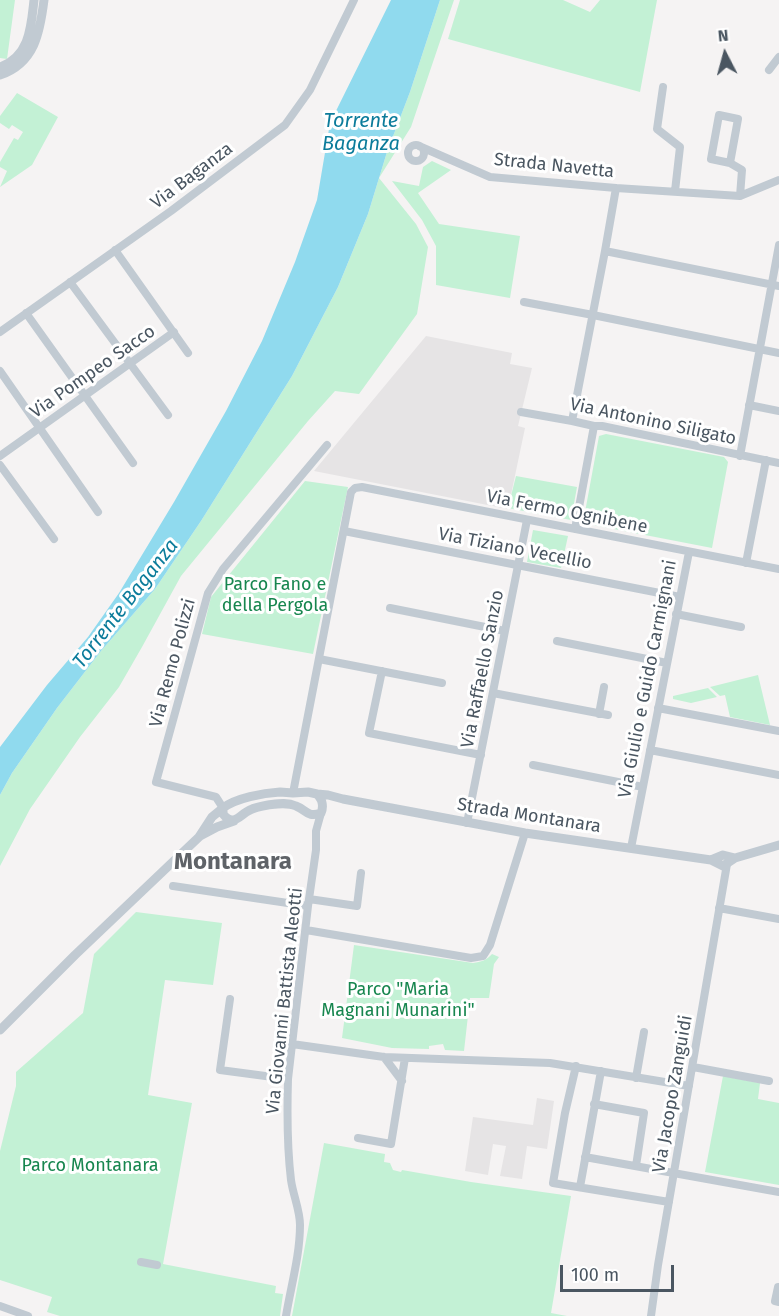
<!DOCTYPE html>
<style>
body{margin:0}
#map{position:relative;width:779px;height:1316px;overflow:hidden;background:#f5f3f3;font-family:"Fira Sans",sans-serif}
canvas{display:block}
.north{position:absolute;left:695px;top:24px;width:60px;height:60px;-webkit-text-stroke:4px #fff;paint-order:stroke;rotate:354deg;font-size:16px;font-weight:700;line-height:24px;text-align:center;color:#4a5661}
.north::after{content:'';display:block;margin:auto;width:21px;height:27px;background:#4a5661;clip-path:polygon(50% 0,100% 100%,50% 72%,0 100%)}
.scale{position:absolute;left:560px;top:1265px;width:114px;height:27px;box-sizing:border-box;border:3px solid #4a5661;border-top:0;padding-left:8px;font-size:18px;line-height:21px;white-space:nowrap;color:#4a5661;-webkit-text-stroke:4px #fff;paint-order:stroke}
</style>
<div id="map">
<canvas width="779" height="1316"></canvas>
<div class="north">N</div>
<div class="scale">100 m</div>
</div>
<script>
const ctx = document.querySelector('canvas').getContext('2d');
ctx.lineJoin = 'round';
function fill(path, color) { ctx.fillStyle = color; ctx.fill(path, 'evenodd'); }
function trace(path, color, width, dash) { ctx.strokeStyle = color; ctx.lineWidth = width; ctx.lineCap = dash ? 'butt' : 'round'; ctx.setLineDash(dash || []); ctx.stroke(path); }
function drawText(font, color, halo, rows, align = 'center') {
  ctx.font = font + ' "Fira Sans",sans-serif'; ctx.lineWidth = 6; ctx.setLineDash([]); ctx.textBaseline = 'middle'; ctx.strokeStyle = halo; ctx.fillStyle = color; for (const [text, x, y, turn = 0] of rows) {
    ctx.save(); ctx.translate(x, y); ctx.rotate((+turn || 0) * Math.PI / 180); ctx.textAlign = isNaN(turn) ? turn : align; if (halo) ctx.strokeText(text, 0, 0); ctx.fillText(text, 0, 0); ctx.restore();
  }
}
fill(new Path2D(`
 M 426,336 L 512,353 L 510,364 L 532,368 L 518,426 L 525,428 L 508,509 L 314,471 Z
 M 537,1098 L 554,1101 L 547,1149 L 527,1146 L 522,1179 L 500,1176 L 506,1146 L 493,1144 L 488,1175 L 465,1171 L 473,1117 L 533,1125 Z`), '#e6e4e5');
fill(new Path2D(`
 M 0,0 L 15,0 L 7,59 L 0,58 Z
 M 440,0 L 454,0 L 411,127 L 379,178 L 416,224 L 428,247 L 417,314 L 359,394 L 335,391 L 308,421 L 181,576 L 142,647 L 119,687 L 80,737 L 30,809 L 0,866 L 0,795 L 12,773 L 57,708 L 101,651 L 155,589 L 201,521 L 292,376 L 338,287 L 368,214 L 387,152 L 410,92 Z
 M 460,0 L 563,0 L 590,12 L 600,0 L 657,0 L 640,92 L 448,39 Z
 M 17,93 L 58,117 L 32,165 L 0,187 L 7,171 L 0,167 L 0,162 L 14,138 L 18,140 L 23,132 L 12,125 L 9,129 L 0,123 L 0,116 Z
 M 432,161 L 451,170 L 418,193 L 439,224 L 520,236 L 510,298 L 436,285 L 436,246 L 422,220 L 392,181 L 419,186 L 423,167 Z
 M 606,434 L 724,457 L 728,462 L 712,548 L 583,523 L 599,436 Z
 M 516,476 L 577,487 L 571,520 L 508,508 Z
 M 305,481 L 348,487 L 313,654 L 202,634 L 211,597 Z
 M 533,530 L 568,536 L 561,568 L 527,562 Z
 M 758,675 L 770,725 L 730,717 L 725,695 L 720,696 L 710,687 Z
 M 708,688 L 717,697 L 691,703 L 673,699 L 673,696 Z
 M 136,912 L 222,923 L 213,985 L 165,980 L 148,1095 L 192,1103 L 163,1264 L 276,1286 L 275,1293 L 283,1294 L 280,1316 L 60,1316 L 47,1312 L 52,1297 L 0,1280 L 0,1151 L 16,1086 L 16,1072 L 83,1013 L 94,954 Z
 M 354,945 L 473,963 C 481,962 487,960 492,954 L 499,957 L 494,964 L 489,998 L 470,998 L 464,1051 L 445,1050 L 443,1044 L 429,1046 L 429,1049 L 392,1048 L 342,1038 Z
 M 723,1076 L 760,1083 L 758,1099 L 779,1103 L 779,1185 L 705,1172 Z
 M 324,1143 L 385,1154 L 384,1162 L 390,1163 L 393,1170 L 401,1172 L 402,1170 L 471,1182 L 571,1196 L 551,1313 L 567,1316 L 292,1316 Z`), '#c3f1d5');
fill(new Path2D(`
 M 391,0 L 440,0 L 410,92 L 387,152 L 368,214 L 338,287 L 292,376 L 201,521 L 155,589 L 101,651 L 57,708 L 12,773 L 0,795 L 0,747 L 47,685 L 88,637 L 119,593 L 174,502 L 226,411 L 262,341 L 295,262 L 317,200 L 330,123 Z`), '#90daee');
trace(new Path2D(`
 M 769,70 L 779,57
 M 663,87 L 657,129 L 680,147 L 675,191
 M408 153a8 8 0 1 1 16 0a8 8 0 1 1-16 0Z
 M 419,146 L 490,177 L 616,188 L 740,196 L 779,180
 M 730,163 L 738,119 L 719,115 L 711,159 L 730,163 L 742,170 L 740,196
 M 115,250 L 188,353
 M 605,251 L 779,286
 M 70,282 L 168,415
 M 524,302 L 593,315 L 779,353
 M 26,313 L 133,463
 M 0,332 L 171,211 L 285,125 L 310,90 L 354,0
 M 0,371 L 98,512
 M 749,405 L 779,411
 M 521,412 L 572,421 L 594,426 L 602,426 L 779,463
 M 572,421 L 605,251 L 616,188
 M 0,456 L 174,332
 M 740,456 L 779,245
 M 0,465 L 54,539
 M 575,529 L 594,426
 M 344,531 L 680,597
 M 746,563 L 766,460
 M 390,608 L 505,631
 M 676,614 L 741,627
 M 557,641 L 667,663
 M 319,659 L 442,683
 M 382,671 L 369,733 L 481,755
 M 493,693 L 608,715
 M 658,708 L 779,731
 M 599,714 L 604,687
 M 650,750 L 779,775
 M 533,765 L 643,787
 M 293,793 L 351,492 L 355,488 L 362,487 L 779,569
 M 223,808 L 216,797 L 156,782 L 208,593 L 223,569 L 327,445
 M 467,823 L 527,520
 M 631,848 L 689,552
 M 173,886 L 308,906
 M 309,899 L 357,906 L 361,873
 M 719,908 L 779,919
 M 306,930 L 471,958 L 483,956 L 490,945 L 525,833
 M 230,999 L 220,1070 L 288,1079
 M 292,1044 L 384,1057 L 550,1063 L 689,1086
 M 384,1057 L 402,1081
 M 576,1066 L 565,1113 L 553,1183 L 669,1202
 M 693,1067 L 769,1081
 M 636,1078 L 644,1032
 M 594,1104 L 644,1113 L 636,1166
 M 358,1138 L 391,1144 L 405,1058
 M 585,1157 L 779,1192
 M 580,1187 L 601,1071
 M 141,1262 L 157,1265
 M 779,1287 L 778,1287 L 775,1301 L 779,1302
 M 0,1306 L 28,1316
 M 286,1316 C 291,1286 300,1255 300,1225 C 300,1210 293,1195 291,1180 C 287,1147 287,1113 288,1079 L 308,906 L 316,850 L 316,831 L 321,813
 M 651,1316 L 658,1265 L 727,864`), '#c1cad2', 8);
trace(new Path2D(`
 M 0,67 C 30,56 31,27 34,0
 M 0,75 C 35,63 40,32 44,0
 M 280,792 L 293,793 L 308,792 L 317,794 C 322,799 324,806 321,813 C 307,818 307,810 296,806 C 287,802 277,804 268,805 C 262,806 256,807 250,810 C 240,814 234,828 223,814 L 223,808 C 236,798 263,793 280,792 Z
 M 317,794 L 328,795 L 343,799 L 525,833 L 711,860 L 723,866 L 735,858 L 779,845
 M 200,836 L 217,827 L 234,821
 M 711,860 L 723,855 L 735,858
 M 0,1030 L 75,955 L 199,837 L 212,817 L 223,808`), '#c1cad2', 9);
drawText('18px', '#4a5661', '#fff', [
 ["Strada Navetta",554,166,6],
 ["Via Baganza",192,176,-37],
 ["Via Pompeo Sacco",93,372,-35],
 ["Via Antonino Siligato",653,422,12],
 ["Via Fermo Ognibene",567,512,11],
 ["Via Tiziano Vecellio",515,549,11],
 ["Via Remo Polizzi",173,663,-75],
 ["Via Raffaello Sanzio",483,669,-79],
 ["Via Giulio e Guido Carmignani",648,679,-79],
 ["Strada Montanara",529,816,9],
 ["Via Giovanni Battista Aleotti",285,1001,-84],
 ["Via Jacopo Zanguidi",673,1094,-80]
]);
drawText('18px', '#17864f', '#fff', [
 ["Parco Fano e",275,585],
 ["della Pergola",275,606],
 ["Parco \"Maria",398,990],
 ["Magnani Munarini\"",398,1011],
 ["Parco Montanara",90,1166]
]);
drawText('italic 20px', '#0c7c9b', '#fff', [
 ["Torrente",361,121],
 ["Baganza",361,144],
 ["Torrente Baganza",126,604,-52]
]);
drawText('bold 24px', '#5f6368', '#fff', [
 ["Montanara",233,862]
]);
</script>
